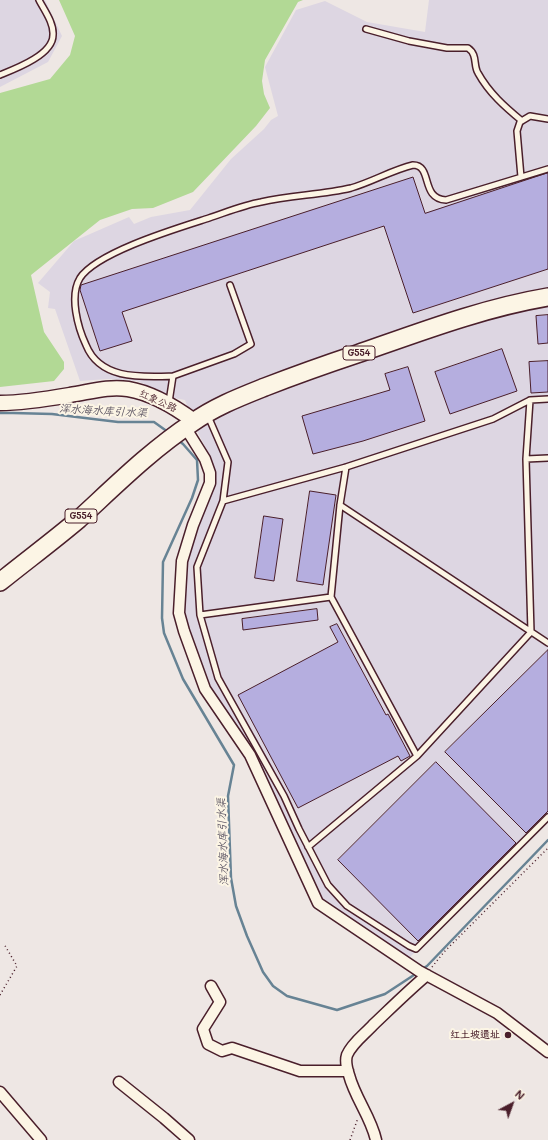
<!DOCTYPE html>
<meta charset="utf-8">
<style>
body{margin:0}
#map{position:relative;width:548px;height:1140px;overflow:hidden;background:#eee7e4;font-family:Mali,sans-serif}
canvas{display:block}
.north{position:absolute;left:492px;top:1084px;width:40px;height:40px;-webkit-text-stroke:3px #fcf5e5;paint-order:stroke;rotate:41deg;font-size:11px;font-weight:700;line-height:16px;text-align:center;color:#4a1f2b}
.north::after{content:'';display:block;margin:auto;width:14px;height:18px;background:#4a1f2b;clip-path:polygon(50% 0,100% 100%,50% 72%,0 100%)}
</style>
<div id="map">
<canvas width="548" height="1140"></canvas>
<div class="north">N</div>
</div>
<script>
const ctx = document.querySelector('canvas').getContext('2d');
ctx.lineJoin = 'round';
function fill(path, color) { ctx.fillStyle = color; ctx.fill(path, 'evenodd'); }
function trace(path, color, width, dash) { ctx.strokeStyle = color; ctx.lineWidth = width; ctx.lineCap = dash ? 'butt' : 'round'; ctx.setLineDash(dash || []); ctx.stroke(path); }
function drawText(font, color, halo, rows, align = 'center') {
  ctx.font = font + ' Mali,"LXGW WenKai TC",sans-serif'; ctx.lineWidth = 4; ctx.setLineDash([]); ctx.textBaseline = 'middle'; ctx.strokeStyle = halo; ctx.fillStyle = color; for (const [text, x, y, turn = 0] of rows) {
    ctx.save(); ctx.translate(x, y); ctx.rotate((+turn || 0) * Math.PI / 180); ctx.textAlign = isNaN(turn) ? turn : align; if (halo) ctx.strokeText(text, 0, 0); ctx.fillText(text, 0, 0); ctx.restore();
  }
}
fill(new Path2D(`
 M 0,0 L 45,0 L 62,36 L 48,62 L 0,87 Z
 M 429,0 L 548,0 L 548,821 L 409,958 L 320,902 L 227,713 L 205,679 L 182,613 L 186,555 L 214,476 L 210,456 L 196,429 L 185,400 L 169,397 L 156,389 L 137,381 L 108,379 L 80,381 L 55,309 L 48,308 L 50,292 L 38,283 L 74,241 L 129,217 L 134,224 L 151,217 L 190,210 L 231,159 L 264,129 L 271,120 L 278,116 L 265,67 L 296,10 L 325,1 L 367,22 L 425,32 Z`), '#ddd6e2');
fill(new Path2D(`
 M 59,0 L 303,0 L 298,2 L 265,60 L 262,81 L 264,94 L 270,108 L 256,126 L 193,192 L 153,208 L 132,209 L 100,220 L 31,275 L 44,332 L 64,362 L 64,369 L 54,381 L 0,387 L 0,93 L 50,79 L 70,55 L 75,36 Z`), '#b2d995');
trace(new Path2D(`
 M 0,413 L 13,413 L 52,414 L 118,422 L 154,422 L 168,432
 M 178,440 L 183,444 L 197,460 L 198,480 L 192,498 L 163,562 L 162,618 L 164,633 L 183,679 L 234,765 L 228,796 L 231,878 L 236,906 L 247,936 L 263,972 L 273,986 L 287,996 L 337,1010 L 385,994 L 417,973
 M 421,970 L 427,966 L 548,840`), '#678394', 2.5);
const building = new Path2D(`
 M 548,173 L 548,269 L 413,313 L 384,226 L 122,312 L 132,341 L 100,351 L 80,290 L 81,285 L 413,177 L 425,213 Z
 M 548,315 L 548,343 L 538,344 L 536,316 Z
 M 502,349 L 517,391 L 450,414 L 435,372 Z
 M 548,361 L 548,392 L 531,393 L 529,362 Z
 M 408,367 L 425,421 L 363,441 L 313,454 L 302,416 L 390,390 L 385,374 Z
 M 310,491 L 336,495 L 323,585 L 297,581 Z
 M 264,516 L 283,519 L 274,581 L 255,578 Z
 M 317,609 L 318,620 L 243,630 L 242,619 Z
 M 337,624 L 386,715 L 388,714 L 410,756 L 401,761 L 398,756 L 298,808 L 238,695 L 338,642 L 330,627 Z
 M 548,650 L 548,811 L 526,833 L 445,752 Z
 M 436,762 L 516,843 L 418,941 L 338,860 Z`);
fill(building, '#b5aedf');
trace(building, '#4a1f2b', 1);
const service = new Path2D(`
 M 366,29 L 409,41 L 447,48 L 468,48 C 478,55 473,65 478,73 C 489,93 505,107 522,121
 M 0,75 C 15,69 53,55 53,35 C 54,23 44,10 39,0
 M 521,177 L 517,131 L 520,122 L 530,116 L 548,119
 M 173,376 L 234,354 L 251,344 L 230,285
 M 169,402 L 173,376 C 141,377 100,380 86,345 C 78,328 69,296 80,278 C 97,252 178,228 209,218 C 227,212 244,205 261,202 C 291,195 322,195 351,188 C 372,182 392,170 413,165 C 433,165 420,199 446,200 L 548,169
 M 208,416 L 228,462 L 223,501 L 197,567 L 200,615 L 218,678 L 284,796 L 299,829 L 328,885 L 347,906 L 409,946 L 416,949 L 548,817
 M 526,459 L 548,458
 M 223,501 L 346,467 L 493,419 L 530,400 L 548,399
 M 340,505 L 548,643
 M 331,597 L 340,505 L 346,467
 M 200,615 L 331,597 L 417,756
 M 308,847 L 417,756 L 531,632 L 526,459 L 530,400`);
const minor = new Path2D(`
 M 185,427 L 205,459 L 210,473 L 210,483 L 193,525 L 182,561 L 179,613 L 184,631 L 205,689 L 250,755 L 318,903 L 419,971 L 497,1013 L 548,1052
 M 211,986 L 220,1002 L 203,1029 L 208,1044 L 222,1051 L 232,1048 L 300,1071 L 348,1071
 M 119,1082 L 164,1118 L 189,1140
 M 0,1092 L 41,1140
 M 376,1140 C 371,1117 355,1098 349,1075 C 347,1069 345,1061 347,1055 C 352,1043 365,1034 373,1025 C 391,1008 408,991 427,975`);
const secondary = new Path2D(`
 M 0,403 C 23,403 47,399 70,395 C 90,392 108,386 128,389 C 152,393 175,407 194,421`);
const trunk = new Path2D(`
 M 0,582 C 26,561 53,541 79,519 C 115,486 151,450 192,423 C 214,407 240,397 265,387 C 296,375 327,364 357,354 C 420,332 483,308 548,297`);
trace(service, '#4a1f2b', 8);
trace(minor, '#4a1f2b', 13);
trace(secondary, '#4a1f2b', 17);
trace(trunk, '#4a1f2b', 20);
trace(new Path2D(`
 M 432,967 L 444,952 L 548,848
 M 0,995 L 17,966 L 4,944
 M 350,1140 L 358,1118`), '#4a1f2b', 1.5, [1, 3]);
trace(service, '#fcf5e5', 5);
trace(minor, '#fcf5e5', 10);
trace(secondary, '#fcf5e5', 14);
trace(trunk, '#fcf5e5', 17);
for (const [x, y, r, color] of [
 [508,1035,4,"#4a1f2b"]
]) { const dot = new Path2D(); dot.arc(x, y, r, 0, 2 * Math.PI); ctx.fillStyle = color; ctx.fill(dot); trace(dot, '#fcf5e5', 1.5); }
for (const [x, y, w] of [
 [359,353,32],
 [81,516,32]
]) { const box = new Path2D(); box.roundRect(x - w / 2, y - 7, w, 14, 3); ctx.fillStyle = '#fcf5e5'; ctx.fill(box); trace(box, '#4a1f2b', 1); }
drawText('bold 9px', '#4a1f2b', null, [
 ["G554",359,353],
 ["G554",81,516]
]);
drawText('10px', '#4a1f2b', '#fcf5e5', [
 ["红象公路",158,401,24]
]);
drawText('bold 10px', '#4a1f2b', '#fcf5e5', [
 ["红土坡遗址",500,1035]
], 'right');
drawText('italic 11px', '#585160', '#fcf5e5', [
 ["浑水海水库引水渠",103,411,3],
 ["浑水海水库引水渠",223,842,-92]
]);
</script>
